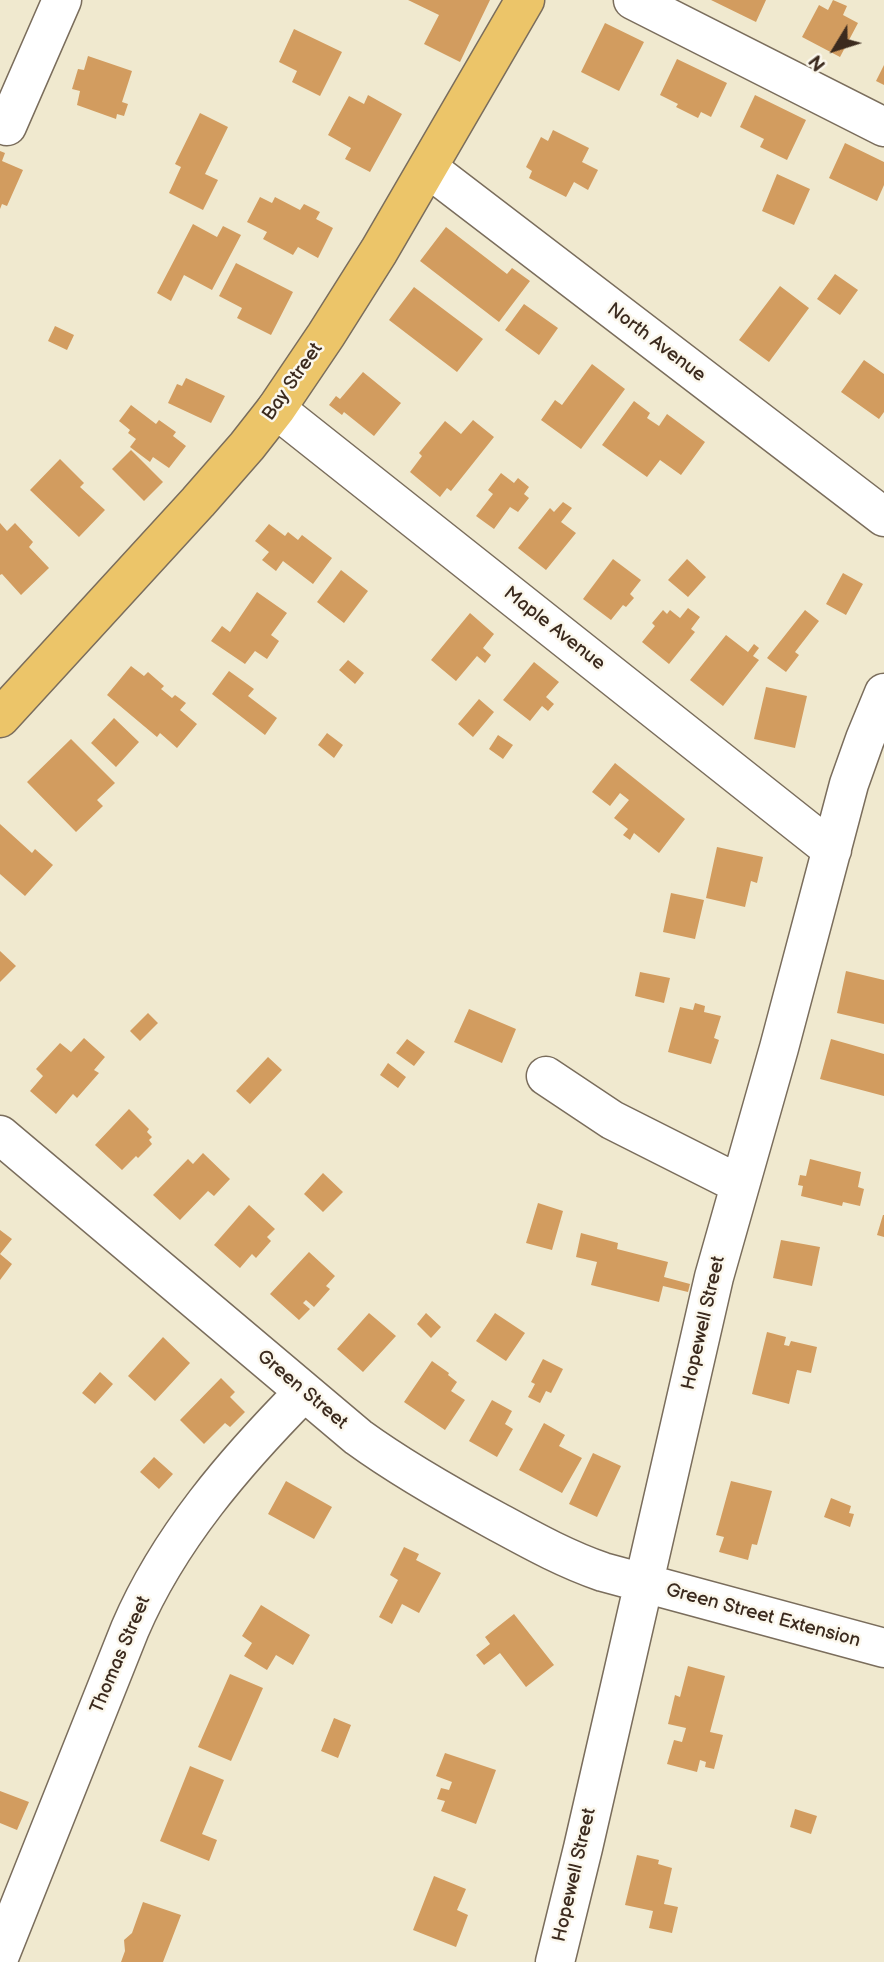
<!DOCTYPE html>
<style>
body{margin:0}
#map{position:relative;width:884px;height:1962px;overflow:hidden;background:#f0e9cf;font-family:"Balsamiq Sans",sans-serif}
canvas{display:block}
.north{position:absolute;left:800px;top:14px;width:70px;height:70px;-webkit-text-stroke:5px #fbf7ec;paint-order:stroke;rotate:232deg;font-size:19px;font-weight:700;line-height:28px;text-align:center;color:#3b2a1e}
.north::after{content:'';display:block;margin:auto;width:24px;height:32px;background:#3b2a1e;clip-path:polygon(50% 0,100% 100%,50% 72%,0 100%)}
</style>
<div id="map">
<canvas width="884" height="1962"></canvas>
<div class="north">N</div>
</div>
<script>
const ctx = document.querySelector('canvas').getContext('2d');
ctx.lineJoin = 'round';
function fill(path, color) { ctx.fillStyle = color; ctx.fill(path, 'evenodd'); }
function trace(path, color, width, dash) { ctx.strokeStyle = color; ctx.lineWidth = width; ctx.lineCap = dash ? 'butt' : 'round'; ctx.setLineDash(dash || []); ctx.stroke(path); }
function drawText(font, color, halo, rows, align = 'center') {
  ctx.font = font + ' "Balsamiq Sans",sans-serif'; ctx.lineWidth = 5; ctx.setLineDash([]); ctx.textBaseline = 'middle'; ctx.strokeStyle = halo; ctx.fillStyle = color; for (const [text, x, y, turn = 0] of rows) {
    ctx.save(); ctx.translate(x, y); ctx.rotate((+turn || 0) * Math.PI / 180); ctx.textAlign = isNaN(turn) ? turn : align; if (halo) ctx.strokeText(text, 0, 0); ctx.fillText(text, 0, 0); ctx.restore();
  }
}
fill(new Path2D(`
 M 408,0 L 490,0 L 460,62 L 424,44 L 439,15 Z
 M 711,0 L 766,0 L 756,22 Z
 M 833,0 L 847,6 L 843,15 L 858,23 L 840,57 L 802,37 L 819,5 L 828,10 Z
 M 605,23 L 644,42 L 619,91 L 581,72 Z
 M 294,29 L 342,52 L 320,96 L 292,82 L 297,71 L 279,62 Z
 M 88,56 L 132,71 L 122,102 L 128,104 L 124,116 L 117,114 L 116,119 L 77,105 L 80,91 L 72,89 L 78,69 L 84,70 Z
 M 677,59 L 727,83 L 711,117 L 701,112 L 698,118 L 676,107 L 678,104 L 660,95 Z
 M 884,65 L 884,85 L 876,81 Z
 M 368,95 L 402,114 L 370,172 L 345,159 L 351,148 L 328,135 L 349,96 L 364,104 Z
 M 755,95 L 806,120 L 787,160 L 760,147 L 764,139 L 740,127 Z
 M 200,113 L 228,127 L 205,174 L 218,180 L 203,210 L 169,193 L 181,167 L 175,164 Z
 M 553,130 L 589,148 L 582,162 L 598,170 L 588,190 L 574,182 L 566,197 L 529,178 L 532,171 L 526,167 L 541,137 L 548,141 Z
 M 845,143 L 884,162 L 884,185 L 877,201 L 829,178 Z
 M 0,151 L 5,153 L 2,161 L 23,170 L 7,206 L 2,204 L 0,209 Z
 M 777,174 L 810,189 L 794,225 L 762,211 Z
 M 260,197 L 272,203 L 275,197 L 300,210 L 304,204 L 320,212 L 316,219 L 333,228 L 318,258 L 298,247 L 293,255 L 263,239 L 267,232 L 247,222 Z
 M 193,224 L 217,237 L 223,226 L 241,235 L 212,290 L 184,275 L 171,301 L 157,293 Z
 M 446,227 L 507,274 L 512,268 L 530,281 L 499,322 L 420,261 Z
 M 236,263 L 293,292 L 271,335 L 237,318 L 242,308 L 219,296 Z
 M 835,274 L 858,290 L 840,315 L 817,299 Z
 M 780,286 L 809,308 L 769,362 L 739,340 Z
 M 414,287 L 483,339 L 457,372 L 389,320 Z
 M 524,304 L 558,328 L 539,355 L 505,330 Z
 M 55,326 L 74,335 L 67,350 L 48,341 Z
 M 864,360 L 884,374 L 884,412 L 879,419 L 841,392 Z
 M 592,364 L 625,389 L 581,449 L 541,420 L 555,400 L 562,405 Z
 M 363,372 L 401,403 L 374,436 L 344,412 L 342,415 L 329,405 L 336,396 L 340,399 Z
 M 186,378 L 225,396 L 211,423 L 168,403 L 177,384 L 182,386 Z
 M 634,401 L 650,413 L 647,418 L 659,426 L 667,414 L 705,442 L 681,475 L 660,460 L 647,477 L 602,445 Z
 M 131,405 L 156,424 L 159,420 L 176,432 L 173,436 L 186,446 L 169,468 L 153,457 L 150,462 L 130,447 L 136,439 L 128,433 L 130,430 L 119,421 Z
 M 473,420 L 494,437 L 451,491 L 447,488 L 440,497 L 410,472 L 422,456 L 419,453 L 445,421 L 461,434 Z
 M 131,450 L 163,482 L 144,501 L 112,469 Z
 M 60,459 L 84,483 L 80,487 L 105,510 L 79,537 L 30,490 Z
 M 501,473 L 514,483 L 518,478 L 529,487 L 524,494 L 529,498 L 518,512 L 510,507 L 494,529 L 476,516 L 493,494 L 488,490 Z
 M 563,502 L 572,508 L 561,522 L 576,533 L 546,570 L 518,548 L 550,508 L 554,512 Z
 M 0,523 L 7,531 L 15,523 L 33,542 L 29,547 L 49,568 L 21,595 L 2,574 L 0,575 Z
 M 269,524 L 285,536 L 288,532 L 298,540 L 302,535 L 332,558 L 313,584 L 283,561 L 276,571 L 262,560 L 269,552 L 255,541 Z
 M 613,559 L 641,580 L 630,594 L 634,598 L 626,607 L 623,605 L 611,620 L 583,599 Z
 M 687,559 L 706,577 L 688,597 L 668,580 Z
 M 341,570 L 368,591 L 344,623 L 317,602 Z
 M 843,573 L 863,584 L 846,615 L 826,604 Z
 M 257,592 L 287,613 L 271,635 L 279,641 L 267,659 L 255,651 L 245,664 L 211,641 L 222,626 L 230,632 Z
 M 688,608 L 700,617 L 691,629 L 695,632 L 669,664 L 642,642 L 655,626 L 652,623 L 663,610 L 667,614 L 670,610 L 680,618 Z
 M 805,610 L 819,621 L 795,652 L 799,655 L 786,672 L 767,658 Z
 M 470,613 L 494,634 L 483,648 L 491,655 L 485,663 L 477,656 L 456,681 L 431,660 Z
 M 726,635 L 748,652 L 754,644 L 759,648 L 753,656 L 759,660 L 723,706 L 690,680 Z
 M 348,660 L 364,673 L 355,684 L 339,670 Z
 M 534,662 L 559,682 L 546,697 L 554,704 L 548,711 L 542,706 L 530,721 L 503,700 Z
 M 131,666 L 144,676 L 148,672 L 164,686 L 161,689 L 172,698 L 175,695 L 186,703 L 180,710 L 197,724 L 177,748 L 160,733 L 157,737 L 107,695 Z
 M 229,671 L 254,689 L 248,696 L 277,718 L 265,735 L 212,694 Z
 M 766,687 L 807,696 L 795,748 L 754,739 Z
 M 479,699 L 494,712 L 473,737 L 458,724 Z
 M 114,718 L 139,742 L 116,767 L 91,743 Z
 M 327,733 L 343,745 L 334,758 L 318,745 Z
 M 498,735 L 513,745 L 503,759 L 489,749 Z
 M 71,739 L 115,783 L 97,800 L 103,806 L 76,832 L 27,782 Z
 M 615,763 L 685,819 L 659,853 L 634,833 L 630,840 L 623,835 L 628,829 L 614,818 L 629,800 L 620,793 L 610,806 L 592,792 Z
 M 0,824 L 32,853 L 35,849 L 53,865 L 25,896 L 0,874 Z
 M 717,847 L 763,857 L 757,883 L 751,881 L 745,907 L 706,898 Z
 M 671,893 L 704,900 L 695,939 L 663,932 Z
 M 0,951 L 16,966 L 0,982 Z
 M 846,971 L 884,980 L 884,1024 L 837,1013 Z
 M 640,972 L 670,978 L 664,1003 L 635,996 Z
 M 695,1003 L 705,1006 L 704,1012 L 721,1016 L 714,1038 L 719,1040 L 711,1064 L 668,1052 L 680,1007 L 693,1010 Z
 M 469,1009 L 516,1029 L 502,1063 L 454,1042 Z
 M 148,1013 L 158,1023 L 140,1041 L 130,1031 Z
 M 84,1038 L 105,1057 L 94,1070 L 99,1073 L 77,1098 L 73,1094 L 56,1114 L 30,1091 L 43,1076 L 36,1069 L 60,1043 L 71,1052 Z
 M 407,1039 L 425,1052 L 414,1066 L 396,1053 Z
 M 831,1039 L 884,1054 L 884,1096 L 820,1079 Z
 M 268,1057 L 282,1070 L 250,1104 L 236,1091 Z
 M 388,1063 L 406,1077 L 398,1088 L 380,1075 Z
 M 129,1109 L 149,1129 L 147,1132 L 152,1137 L 149,1140 L 152,1144 L 138,1158 L 136,1156 L 122,1170 L 95,1145 Z
 M 203,1153 L 230,1179 L 214,1196 L 208,1191 L 180,1220 L 153,1195 L 188,1159 L 193,1164 Z
 M 810,1159 L 861,1172 L 858,1187 L 864,1189 L 860,1206 L 843,1202 L 842,1206 L 801,1196 L 803,1186 L 798,1185 L 800,1175 L 806,1176 Z
 M 323,1173 L 343,1192 L 323,1212 L 304,1194 Z
 M 538,1203 L 563,1211 L 552,1250 L 526,1243 Z
 M 249,1205 L 275,1229 L 267,1237 L 271,1241 L 256,1258 L 252,1254 L 240,1268 L 214,1245 Z
 M 883,1215 L 884,1215 L 884,1237 L 877,1235 Z
 M 0,1230 L 12,1239 L 0,1254 L 12,1264 L 0,1280 Z
 M 581,1233 L 618,1243 L 617,1249 L 668,1262 L 664,1277 L 690,1284 L 688,1292 L 663,1286 L 659,1302 L 591,1285 L 597,1262 L 576,1257 Z
 M 781,1240 L 820,1247 L 812,1286 L 773,1278 Z
 M 309,1252 L 335,1276 L 326,1286 L 330,1289 L 314,1307 L 306,1300 L 303,1303 L 310,1309 L 299,1320 L 270,1294 Z
 M 369,1313 L 396,1336 L 363,1372 L 337,1349 Z
 M 426,1313 L 441,1327 L 431,1338 L 417,1324 Z
 M 495,1313 L 525,1333 L 506,1361 L 476,1341 Z
 M 767,1332 L 786,1337 L 784,1345 L 789,1346 L 791,1341 L 817,1347 L 811,1373 L 797,1370 L 789,1404 L 752,1394 Z
 M 163,1337 L 190,1363 L 155,1401 L 128,1376 Z
 M 543,1359 L 563,1369 L 551,1393 L 546,1391 L 540,1403 L 528,1397 L 535,1384 L 531,1382 Z
 M 432,1361 L 449,1373 L 448,1375 L 457,1382 L 451,1391 L 465,1400 L 445,1430 L 404,1402 Z
 M 100,1372 L 113,1384 L 95,1404 L 82,1393 Z
 M 221,1378 L 235,1392 L 230,1397 L 245,1412 L 230,1427 L 225,1423 L 204,1444 L 180,1420 Z
 M 492,1400 L 512,1411 L 505,1424 L 513,1429 L 497,1457 L 469,1441 Z
 M 544,1423 L 565,1435 L 559,1446 L 582,1458 L 562,1493 L 519,1470 Z
 M 593,1453 L 621,1466 L 597,1517 L 569,1504 Z
 M 154,1457 L 173,1474 L 159,1489 L 140,1472 Z
 M 286,1481 L 332,1507 L 314,1539 L 268,1514 Z
 M 731,1481 L 772,1491 L 757,1545 L 752,1544 L 748,1560 L 719,1552 L 724,1537 L 716,1535 Z
 M 831,1498 L 851,1506 L 849,1513 L 854,1514 L 850,1527 L 824,1517 Z
 M 404,1547 L 419,1554 L 416,1560 L 441,1573 L 419,1613 L 402,1604 L 392,1624 L 379,1617 L 398,1580 L 390,1575 Z
 M 261,1605 L 310,1635 L 293,1665 L 276,1655 L 267,1670 L 244,1656 L 252,1643 L 242,1636 Z
 M 514,1614 L 554,1665 L 526,1687 L 500,1653 L 484,1665 L 476,1655 L 490,1644 L 485,1637 Z
 M 688,1666 L 725,1676 L 710,1732 L 723,1735 L 714,1769 L 705,1767 L 706,1762 L 700,1760 L 697,1772 L 667,1764 L 674,1740 L 682,1742 L 686,1728 L 668,1724 L 675,1695 L 680,1697 Z
 M 230,1674 L 263,1688 L 231,1761 L 198,1747 Z
 M 334,1718 L 351,1725 L 338,1758 L 321,1751 Z
 M 445,1753 L 496,1770 L 476,1824 L 441,1811 L 445,1801 L 437,1799 L 441,1788 L 449,1790 L 452,1782 L 436,1776 Z
 M 190,1766 L 224,1780 L 202,1834 L 217,1840 L 209,1861 L 160,1841 Z
 M 0,1791 L 29,1802 L 17,1830 L 0,1823 Z
 M 795,1809 L 817,1816 L 811,1834 L 790,1827 Z
 M 637,1855 L 659,1860 L 658,1864 L 672,1868 L 664,1904 L 678,1907 L 672,1933 L 649,1928 L 653,1911 L 625,1905 Z
 M 434,1876 L 466,1889 L 457,1910 L 468,1915 L 456,1947 L 413,1930 Z
 M 143,1902 L 181,1915 L 163,1962 L 121,1962 L 125,1951 L 124,1940 L 132,1933 Z`), '#d29c5f');
const minor = new Path2D(`
 M 633,0 L 884,127
 M 7,126 L 62,0
 M 428,168 L 884,517
 M 276,409 L 832,850
 M 546,1076 L 612,1120 L 739,1184
 M 0,1135 L 358,1437 C 402,1469 448,1495 496,1521 C 531,1540 565,1559 603,1572 L 884,1648
 M 0,1955 L 130,1629 C 169,1538 235,1462 304,1392
 M 555,1962 L 583,1848 L 714,1277 L 779,1048 L 849,784 L 865,739 L 884,693`);
const major = new Path2D(`
 M 0,718 L 198,502 L 247,446 L 276,409 L 326,335 L 379,251 L 525,0`);
trace(minor, '#7a6d5c', 41);
trace(major, '#7a6d5c', 41);
trace(minor, '#fff', 38);
trace(major, '#ecc569', 38);
drawText('19px', '#3b2a1e', '#fbf7ec', [
 ["North Avenue",656,343,37],
 ["Bay Street",293,382,-55],
 ["Maple Avenue",554,629,38],
 ["Hopewell Street",704,1323,-77],
 ["Green Street",302,1390,40],
 ["Green Street Extension",763,1616,15],
 ["Thomas Street",121,1655,-67],
 ["Hopewell Street",575,1875,-77]
]);
</script>
